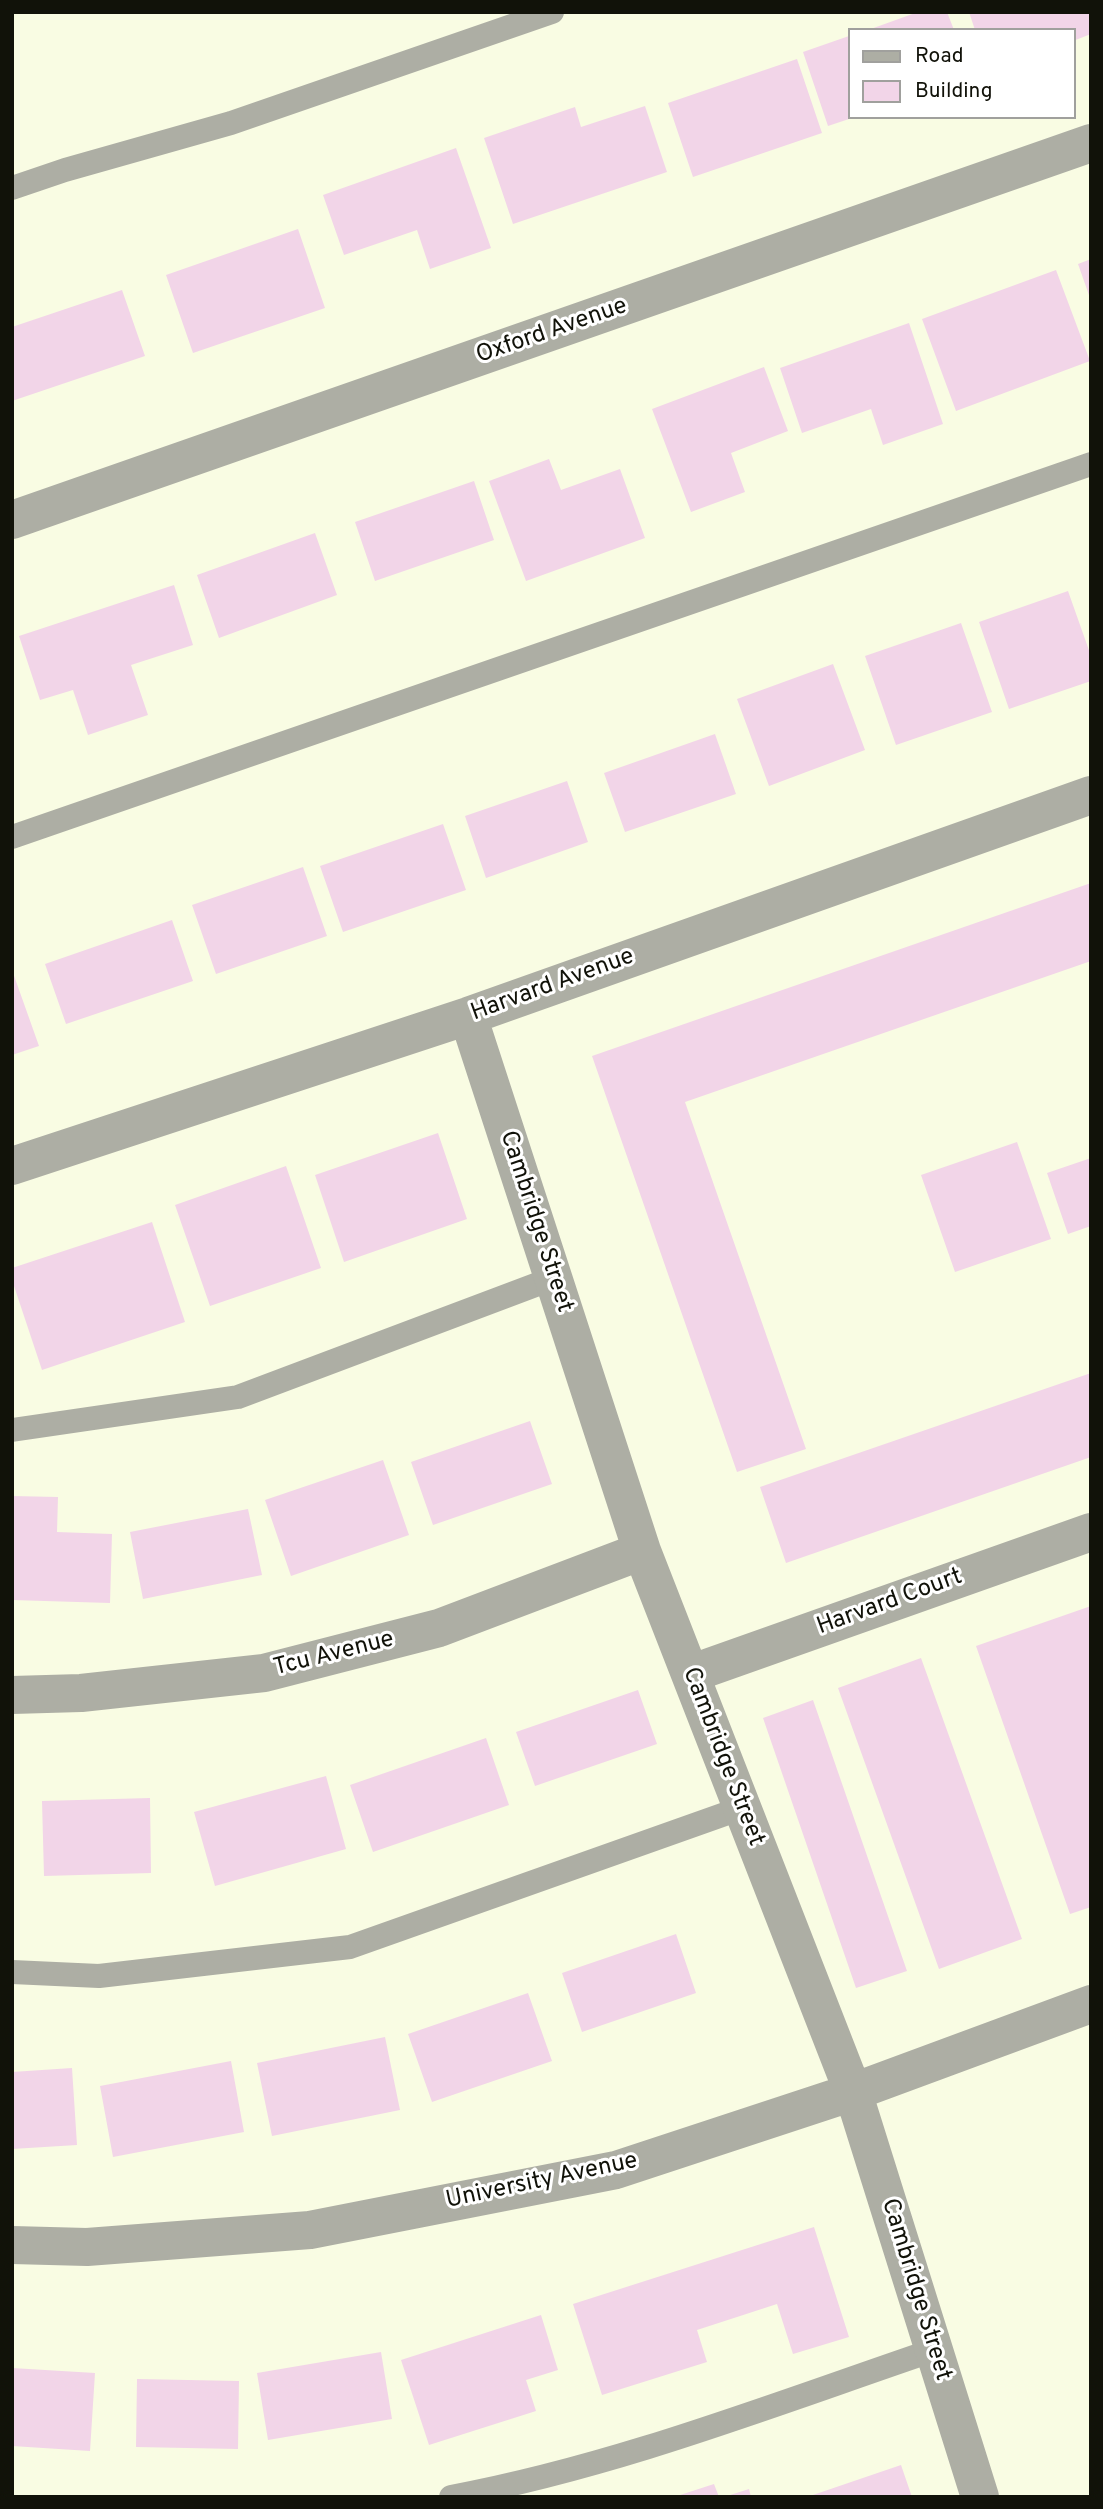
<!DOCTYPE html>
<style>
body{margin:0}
#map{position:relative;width:1103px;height:2509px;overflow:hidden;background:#f9fce3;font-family:Overpass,sans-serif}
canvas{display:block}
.frame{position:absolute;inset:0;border:14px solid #111209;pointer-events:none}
.legend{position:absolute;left:848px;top:28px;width:228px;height:91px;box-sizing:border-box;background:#fff;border:2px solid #a0a09d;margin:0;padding:9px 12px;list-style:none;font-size:21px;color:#111209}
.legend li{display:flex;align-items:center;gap:14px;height:35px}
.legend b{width:35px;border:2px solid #a0a09d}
</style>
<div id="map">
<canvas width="1103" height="2509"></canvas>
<div class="frame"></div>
<ul class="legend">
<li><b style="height:9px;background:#adaea4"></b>Road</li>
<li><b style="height:19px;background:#f2d5e8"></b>Building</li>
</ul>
</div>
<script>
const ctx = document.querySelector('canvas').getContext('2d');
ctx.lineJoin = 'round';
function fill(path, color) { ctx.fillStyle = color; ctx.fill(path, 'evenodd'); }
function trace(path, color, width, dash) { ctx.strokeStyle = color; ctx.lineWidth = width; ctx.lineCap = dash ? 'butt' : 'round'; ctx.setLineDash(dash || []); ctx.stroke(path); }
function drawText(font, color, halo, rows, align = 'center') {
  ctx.font = font + ' Overpass,sans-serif'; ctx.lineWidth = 6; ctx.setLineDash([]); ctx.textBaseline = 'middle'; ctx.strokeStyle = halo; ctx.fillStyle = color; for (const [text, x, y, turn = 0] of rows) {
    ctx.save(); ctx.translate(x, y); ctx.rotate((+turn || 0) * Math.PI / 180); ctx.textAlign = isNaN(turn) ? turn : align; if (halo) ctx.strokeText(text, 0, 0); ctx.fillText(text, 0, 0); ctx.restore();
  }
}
fill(new Path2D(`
 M 918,12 L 947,12 L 954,30 L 868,30 Z
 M 969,12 L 1091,12 L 1091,34 L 1073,41 L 1073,30 L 975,30 Z
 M 849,36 L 849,119 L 828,126 L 803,52 Z
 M 797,59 L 822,133 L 693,177 L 668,103 Z
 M 645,106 L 667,172 L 513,224 L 484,138 L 575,107 L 581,127 Z
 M 456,148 L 491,248 L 430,269 L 417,230 L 344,255 L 323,195 Z
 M 298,229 L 325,308 L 193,353 L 166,275 Z
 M 1091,259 L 1091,298 L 1090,298 L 1078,264 Z
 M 1056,270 L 1090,361 L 956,411 L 922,319 Z
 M 122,290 L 145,356 L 12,401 L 12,327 Z
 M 909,323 L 943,424 L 883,445 L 871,409 L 802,433 L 780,368 Z
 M 764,367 L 788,431 L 731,453 L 745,492 L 691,512 L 652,409 Z
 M 549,459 L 561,490 L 620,469 L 645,538 L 526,581 L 489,481 Z
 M 474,481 L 494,540 L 375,581 L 355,522 Z
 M 315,533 L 337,595 L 219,638 L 197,575 Z
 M 174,585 L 193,645 L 131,665 L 148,715 L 88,735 L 73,690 L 40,700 L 19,636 Z
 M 1068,591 L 1091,656 L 1091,681 L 1009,709 L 979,622 Z
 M 961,623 L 992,712 L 896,745 L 865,656 Z
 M 833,664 L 865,750 L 769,786 L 737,699 Z
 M 715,734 L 736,794 L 625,832 L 604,773 Z
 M 567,781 L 588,842 L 486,878 L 465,816 Z
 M 443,824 L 466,890 L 343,932 L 320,866 Z
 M 303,867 L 327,936 L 216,974 L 192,905 Z
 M 1091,883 L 1091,961 L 685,1102 L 806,1449 L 737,1472 L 592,1056 Z
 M 172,920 L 193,981 L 66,1024 L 45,964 Z
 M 12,970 L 39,1046 L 12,1055 Z
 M 438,1133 L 467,1219 L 344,1262 L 315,1175 Z
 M 1017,1142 L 1051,1239 L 955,1272 L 921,1175 Z
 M 1091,1158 L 1091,1226 L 1068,1234 L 1047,1173 Z
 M 286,1166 L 321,1268 L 210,1306 L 175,1205 Z
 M 152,1222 L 185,1322 L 42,1370 L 12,1280 L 12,1268 Z
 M 1091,1373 L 1091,1457 L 786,1563 L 760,1487 Z
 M 530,1421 L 552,1484 L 433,1525 L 411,1462 Z
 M 383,1460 L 409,1535 L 291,1576 L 265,1500 Z
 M 12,1496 L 58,1497 L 57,1532 L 112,1534 L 110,1603 L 12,1600 Z
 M 248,1509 L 262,1575 L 143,1599 L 130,1532 Z
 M 1091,1606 L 1091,1907 L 1070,1914 L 976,1646 Z
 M 921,1658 L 1022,1939 L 939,1969 L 838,1688 Z
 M 638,1690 L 657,1744 L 535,1786 L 516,1732 Z
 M 813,1700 L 907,1971 L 856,1988 L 763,1718 Z
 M 486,1738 L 509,1805 L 373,1852 L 350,1785 Z
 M 326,1776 L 346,1849 L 215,1886 L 194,1812 Z
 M 150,1798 L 151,1873 L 44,1876 L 42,1801 Z
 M 676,1934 L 696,1993 L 582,2032 L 562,1973 Z
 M 528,1993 L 552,2061 L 432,2102 L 408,2034 Z
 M 385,2037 L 400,2110 L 272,2136 L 257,2063 Z
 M 231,2061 L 244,2132 L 113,2157 L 100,2086 Z
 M 72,2068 L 77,2145 L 12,2149 L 12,2072 Z
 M 814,2227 L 849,2337 L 793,2354 L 777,2304 L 697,2330 L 707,2362 L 602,2395 L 573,2304 Z
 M 541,2315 L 558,2370 L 526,2380 L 536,2411 L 429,2445 L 401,2360 Z
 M 381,2352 L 392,2419 L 268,2440 L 257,2373 Z
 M 12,2368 L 95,2373 L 90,2451 L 12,2446 Z
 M 137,2379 L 239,2381 L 238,2449 L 136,2447 Z
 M 901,2465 L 912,2497 L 810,2497 L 810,2496 Z
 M 714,2484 L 719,2497 L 677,2497 L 677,2496 Z
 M 749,2489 L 751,2497 L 727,2497 L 727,2496 Z`), '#f2d5e8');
trace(new Path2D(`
 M 12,188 L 65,170 L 231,123 L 552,12
 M 12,837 L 1091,464
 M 12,1430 L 238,1397 L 554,1278
 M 12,1972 L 99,1976 L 350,1947 L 742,1808
 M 451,2497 C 617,2466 775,2404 934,2350`), '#adaea4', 24);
trace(new Path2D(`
 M 12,520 L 1091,143
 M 468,1016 L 642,1551 L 853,2092 L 980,2497
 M 12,1166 L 468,1016 L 1091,795
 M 690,1674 L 1091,1532
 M 12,1695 L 81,1693 L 264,1673 L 439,1628 L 642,1551
 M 12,2245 L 87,2247 L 310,2230 L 616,2170 L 853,2092 L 1091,2004`), '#adaea4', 38);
drawText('24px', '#111209', '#fff', [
 ["Oxford Avenue",552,332,-19],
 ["Harvard Avenue",553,986,-20],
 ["Cambridge Street",535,1222,72],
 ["Harvard Court",890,1603,-20],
 ["Tcu Avenue",334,1655,-14],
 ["Cambridge Street",722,1757,69],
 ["University Avenue",542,2182,-12],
 ["Cambridge Street",915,2290,73]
]);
</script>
